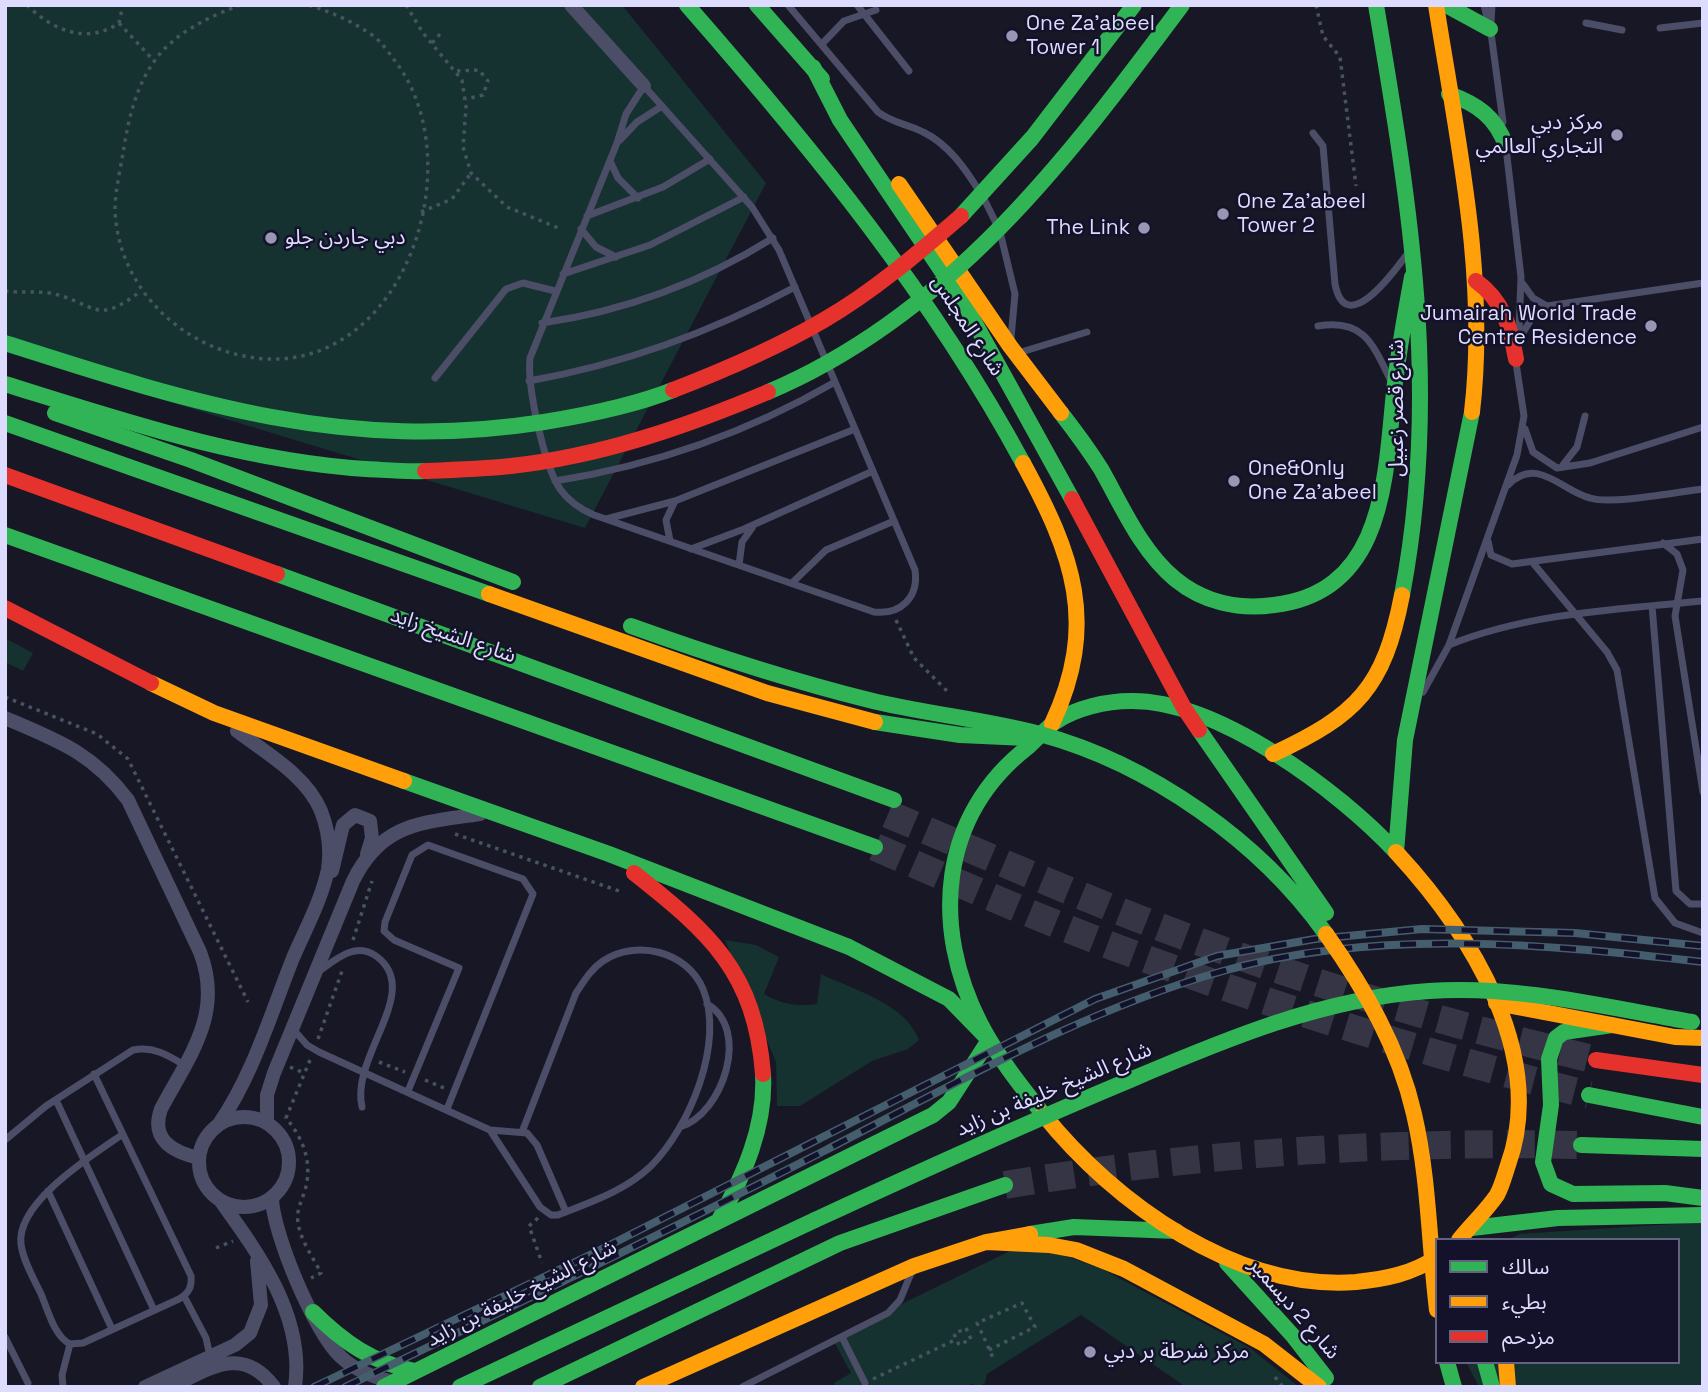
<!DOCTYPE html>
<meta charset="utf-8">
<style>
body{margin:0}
#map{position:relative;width:1708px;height:1392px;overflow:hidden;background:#181725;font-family:"Space Grotesk","Noto Sans Arabic",sans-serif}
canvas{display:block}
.frame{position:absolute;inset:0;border:7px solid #dddcff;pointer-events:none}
.legend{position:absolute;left:1435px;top:1238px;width:245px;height:126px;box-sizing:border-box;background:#14112b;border:2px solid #646280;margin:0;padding:9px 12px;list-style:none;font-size:21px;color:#dddcff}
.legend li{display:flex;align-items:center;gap:14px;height:35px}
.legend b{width:35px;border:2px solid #646280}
</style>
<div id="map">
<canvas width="1708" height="1392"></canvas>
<div class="frame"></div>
<ul class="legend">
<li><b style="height:9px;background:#30b455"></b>سالك</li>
<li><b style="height:9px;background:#ff9f0a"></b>بطيء</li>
<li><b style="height:9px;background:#e5322d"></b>مزدحم</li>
</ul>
</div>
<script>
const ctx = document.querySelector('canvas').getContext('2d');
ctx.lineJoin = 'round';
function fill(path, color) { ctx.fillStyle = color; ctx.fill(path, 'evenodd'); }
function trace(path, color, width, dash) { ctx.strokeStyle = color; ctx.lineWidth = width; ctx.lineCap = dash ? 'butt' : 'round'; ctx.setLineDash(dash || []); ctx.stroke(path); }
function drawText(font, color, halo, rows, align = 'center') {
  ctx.font = font + ' "Space Grotesk","Noto Sans Arabic",sans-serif'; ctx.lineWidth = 5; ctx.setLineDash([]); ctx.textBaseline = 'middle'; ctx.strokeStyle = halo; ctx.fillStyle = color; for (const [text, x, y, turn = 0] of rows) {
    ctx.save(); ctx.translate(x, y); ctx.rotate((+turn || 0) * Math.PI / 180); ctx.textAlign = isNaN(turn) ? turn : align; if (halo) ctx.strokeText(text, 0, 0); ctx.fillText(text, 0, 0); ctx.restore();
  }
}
fill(new Path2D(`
 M 5,5 L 622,5 L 766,183 L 585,528 L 5,352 Z
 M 5,638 L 33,653 L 23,671 L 5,662 Z
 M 725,940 L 756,945 L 779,957 L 764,994 C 781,1004 798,1007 817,1004 L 821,974 C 854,990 905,1003 919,1040 L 908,1049 L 872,1061 L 800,1106 L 777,1106 L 776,1062 Z
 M 1703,1222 L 1703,1387 L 1479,1387 L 1466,1362 L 1678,1362 L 1678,1240 L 1508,1240 L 1519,1234 Z
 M 1014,1249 L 1051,1251 L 1102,1269 L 1250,1348 L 1299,1387 L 1186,1387 L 1081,1315 L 987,1374 L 985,1383 L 980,1386 L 971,1384 L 965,1387 L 836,1387 L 834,1383 L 851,1373 L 832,1338 Z`), '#153130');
trace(new Path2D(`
 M 888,814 C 995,859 1102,907 1211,946 C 1337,992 1466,1028 1596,1060
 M 875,847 C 958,883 1040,919 1125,951 C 1277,1008 1432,1055 1589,1095
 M 1005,1185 C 1197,1153 1387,1141 1581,1145`), '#363546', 28, [28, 14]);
trace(new Path2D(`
 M 27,5 C 52,30 87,45 119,23 L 123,5
 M 240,5 C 209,17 173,33 153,63 C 136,88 129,117 124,147 C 121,167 115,190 115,210 C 118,291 188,355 267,359 C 407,365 472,160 395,61 C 389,53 382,43 375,37 C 354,22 332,12 308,5
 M 406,5 L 423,33 L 462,80 L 466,107 L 463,147 L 471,173 L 507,207 L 561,229
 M 1316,5 L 1323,36 L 1340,57 L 1356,186
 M 119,23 L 154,61
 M 432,43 L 441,33
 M 457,71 L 479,70 L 488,81 L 483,95 L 466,99
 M 421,212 L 452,199 L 471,173
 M 5,291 C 20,293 35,291 50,293 C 97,303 94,327 141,291
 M 896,620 L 914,658 L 950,694
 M 5,697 L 97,734 L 128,759 L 248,1002
 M 455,834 L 619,891
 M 353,940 L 372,881
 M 318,1039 L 342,971
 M 310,1060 L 286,1118 C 303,1138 313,1163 305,1190 C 302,1201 296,1210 298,1222 C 300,1240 313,1257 321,1273 L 311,1278
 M 379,1062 L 405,1072
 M 290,1067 L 304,1073
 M 425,1080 L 444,1088
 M 538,1218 L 529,1226 L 542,1263
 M 216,1248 L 233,1241
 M 966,1328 L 971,1339 L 959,1345 L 954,1334 Z
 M 989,1350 L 1035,1327 L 1022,1303 L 977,1323 C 983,1335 988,1347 993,1358
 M 1275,1377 L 1283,1387
 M 873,1379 L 957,1339`), '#465361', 3.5, [3.5, 5]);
trace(new Path2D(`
 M 788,5 L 878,112 C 892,123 908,124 923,132 C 948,144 965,168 979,191
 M 857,5 L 909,71
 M 1484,5 L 1488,22
 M 1491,22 L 1492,5
 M 1586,23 L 1622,30
 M 1660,28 L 1703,23
 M 1491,33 L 1503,122
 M 822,44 L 844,21 L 876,10
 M 644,86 L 752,207 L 779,250 L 915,570 C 919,597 901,615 874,612 L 594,515 C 580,509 569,502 560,489 C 544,465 527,387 530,358 L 617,143 L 626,114 Z
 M 1313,133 L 1323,146 L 1335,284 C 1346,340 1396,269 1408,253
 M 620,140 L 637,122 L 662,106
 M 1506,148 L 1521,277 L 1519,331
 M 610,161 L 618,178 L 638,198
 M 985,201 L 997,225
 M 587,216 L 663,187 L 710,159
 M 581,229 L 596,247 L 616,257
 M 1001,236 L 1015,294 L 1011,338
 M 563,274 L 650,245 L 744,197
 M 1523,284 L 1533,298 L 1547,306
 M 542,323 C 626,311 701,283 773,238
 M 1318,326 C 1363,319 1372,342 1390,379
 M 1521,336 L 1532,318 L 1547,306 L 1703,283
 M 1018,353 L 1087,332
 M 435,378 L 506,289 L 523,283 L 555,291
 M 529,381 C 624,364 710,333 795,287
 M 1525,429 L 1533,452 L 1557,468 L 1590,463 L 1703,427
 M 1563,465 L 1577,447 L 1585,416
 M 555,481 C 656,465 747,433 835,382
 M 1508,485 C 1537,455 1562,491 1590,498 C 1613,505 1676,492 1703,489
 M 606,519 L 675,501 L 855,429
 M 670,541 L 666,520 L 675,501
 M 1488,541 L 1491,555 L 1512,564 L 1703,539
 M 1663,543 L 1677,554 L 1683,570 L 1675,616 L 1703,792
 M 691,549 L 744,529 L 873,471
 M 1533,563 L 1607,652 L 1617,670 L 1655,898 L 1675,923 L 1703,933
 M 739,565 L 742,542 L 752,528
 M 792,583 L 826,550 L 894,521
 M 1652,606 L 1676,891 L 1690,904 L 1703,904
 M 1449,645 C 1528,613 1619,609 1703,601
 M 1423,692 L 1449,645 L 1517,455 L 1524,416 L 1516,363
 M 318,972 C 335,960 355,941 376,956 C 424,990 350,1056 362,1107
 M 293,1029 L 307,1045 L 319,1052 L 490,1130 L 527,1133 L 537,1145 L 566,1212
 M 94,1074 L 191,1276 C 192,1287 189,1293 179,1299 L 83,1343 L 70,1344 C 54,1336 48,1310 41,1294 C 34,1279 23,1261 21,1244 C 16,1202 93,1155 123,1134
 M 408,1091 L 459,968 L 394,940 L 384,931 L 385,922 L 412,855 L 428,845 L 523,879 L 533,894 L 447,1109
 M 56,1100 L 154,1310
 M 680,1127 C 723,1114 751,1029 707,1004
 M 490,1130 L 540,1207 L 551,1215 L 558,1215 C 591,1202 625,1191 651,1166 C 690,1127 725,1042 703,989 C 687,951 636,939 603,961 C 591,969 584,981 576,993 L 522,1132
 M 5,1140 L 46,1106 L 133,1050 C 153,1046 168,1055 184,1065
 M 48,1191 L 112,1329
 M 184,1296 L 206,1338 L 210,1356
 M 5,1337 L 28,1383
 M 842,1337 L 865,1383
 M 63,1387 L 62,1375 L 70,1344
 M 742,1387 L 888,1313 L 900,1300 L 912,1271`), '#4c4d66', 7);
trace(new Path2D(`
 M 571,5 L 644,86
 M 5,718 C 57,740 93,753 128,800 L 200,952 C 224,1014 189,1056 161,1109 C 150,1140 173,1152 199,1158
 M 332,871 L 343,825 L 355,815 L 370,821 L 372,838 L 367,854
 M199 1162a45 45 0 1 1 90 0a45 45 0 1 1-90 0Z
 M 267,1123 L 267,1095 L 274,1073 L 353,881 C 382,822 422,823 480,814
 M 219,1124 C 253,1075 271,1013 293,958 C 305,930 322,899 328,869 C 331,849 328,829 321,811 C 307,776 266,753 237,731
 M 272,1197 C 272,1232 315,1334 341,1357 C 356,1371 375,1378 394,1382
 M 220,1200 C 259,1254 305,1317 295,1387
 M 145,1387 L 235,1345 L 250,1333 L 261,1305 L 257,1261
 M 171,1387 C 209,1369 242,1344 274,1387`), '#4c4d66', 14);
trace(new Path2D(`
 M 687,5 C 813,149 932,295 1023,463
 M 757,5 L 822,79
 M 1376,5 C 1410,206 1441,391 1402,595
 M 1446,5 L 1490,29
 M 813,67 L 840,120 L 966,307 L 1072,499
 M 1449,94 C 1477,104 1496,117 1506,146
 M 55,413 L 191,460 L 513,582
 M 1061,413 C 1075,431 1089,450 1101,469 C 1122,506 1141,551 1175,579 C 1203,602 1238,610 1274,605 C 1385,592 1385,478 1394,392 C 1398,353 1405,315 1412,277
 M 5,423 L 489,594
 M 5,535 L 875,847
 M 277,574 L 894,800
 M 875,722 L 960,735 L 1026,738
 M 404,781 L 609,854 L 849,947 L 949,999 L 989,1040
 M 1396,852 L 1405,740 L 1472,412
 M 1612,1025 L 1564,1032 L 1556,1038 L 1549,1059 L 1551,1105 L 1543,1162 L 1551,1184 L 1573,1194 L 1665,1193 L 1703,1198
 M 1589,1095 L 1703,1117
 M 1043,1114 C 1020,1085 997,1056 980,1023 C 931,927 939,816 1028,747 C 1037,739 1045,729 1055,722 C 1076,708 1106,701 1131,701 C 1218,700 1339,791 1396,852
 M 1581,1145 L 1703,1149
 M 719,1220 C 744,1175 766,1126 763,1074
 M 1472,1228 L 1558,1218 L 1703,1215
 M 1030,1234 L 1074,1227 L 1176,1231
 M 1227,1263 L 1294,1337 L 1326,1378
 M 313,1312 C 343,1342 373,1363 415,1371
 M 1447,1362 L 1454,1387
 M 1485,1362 L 1492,1387
 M 384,1387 L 933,1115 L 949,1102 L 989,1040
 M 460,1387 L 815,1220
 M 540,1387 L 840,1243 L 1005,1185`), '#30b455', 16);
trace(new Path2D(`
 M 1436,5 C 1457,139 1488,276 1472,412
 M 899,184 L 1010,346 L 1061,413
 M 1023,463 C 1073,555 1099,623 1052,724
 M 489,594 L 767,693 L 875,722
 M 151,683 L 214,713 L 404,781
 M 1273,754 C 1357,715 1384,688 1402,595
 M 1396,852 C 1469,931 1548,1054 1508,1165 C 1505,1174 1502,1186 1497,1195 C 1486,1211 1471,1225 1459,1240
 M 1496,1003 L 1675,1037 L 1703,1038
 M 1043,1114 C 1115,1204 1237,1291 1356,1282 C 1385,1279 1412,1274 1437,1257
 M 986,1242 L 1049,1245 L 1076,1250 L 1124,1269 L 1264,1344 L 1319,1387
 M 1506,1362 L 1508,1387
 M 643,1387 L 914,1266 L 986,1242 L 1030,1234`), '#ff9f0a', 16);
trace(new Path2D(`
 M 1476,281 C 1504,301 1510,327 1516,359
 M 5,475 L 277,574
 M 5,608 L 151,683
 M 634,873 C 710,933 755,972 763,1074
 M 1596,1060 L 1703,1075`), '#e5322d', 16);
const rail = new Path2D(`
 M 314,1387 L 596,1252 L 1095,999 L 1217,956 L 1315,939 L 1422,929 L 1575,933 L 1703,946
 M 345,1387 C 506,1310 665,1232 824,1151 C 953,1085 1083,1010 1223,971 C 1376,928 1547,944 1703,962`);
trace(rail, '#455e6e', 8);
trace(rail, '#14112b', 5, [16]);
trace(new Path2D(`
 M 961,216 L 1032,138 L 1134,5
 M 5,343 C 192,403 345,453 544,422 C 587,415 633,406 673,390
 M 5,384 C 124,421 242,461 366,469 C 386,470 406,472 425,471
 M 768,392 C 950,315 1068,158 1182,5
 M 631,626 C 709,654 788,680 869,700 C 925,714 984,719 1040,734 C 1150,764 1260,841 1326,934
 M 1199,730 L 1326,913
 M 815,1220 C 919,1172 1024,1124 1130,1080 C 1226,1039 1324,998 1429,991 C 1517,985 1606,1007 1692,1022`), '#30b455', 16);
trace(new Path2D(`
 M 1326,934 C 1365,989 1399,1048 1414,1114 C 1429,1178 1429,1245 1437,1310`), '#ff9f0a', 16);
trace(new Path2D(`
 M 673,390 C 725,370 776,348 824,320 C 874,291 918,253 961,216
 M 425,471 C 453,470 482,469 511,466 C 601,456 685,427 768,392
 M 1072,499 L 1184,708 L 1199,730`), '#e5322d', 16);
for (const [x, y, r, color] of [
 [1012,36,7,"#9897b3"],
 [1617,135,7,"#9897b3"],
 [1223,214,7,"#9897b3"],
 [1144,228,7,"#9897b3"],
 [271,238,7,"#9897b3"],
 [1651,326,7,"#9897b3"],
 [1234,481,7,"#9897b3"],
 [1090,1352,7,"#9897b3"]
]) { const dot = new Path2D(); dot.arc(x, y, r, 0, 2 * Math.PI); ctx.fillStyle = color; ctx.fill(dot); trace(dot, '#14112b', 2.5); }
drawText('21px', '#dddcff', '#14112b', [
 ["One Za'abeel",1026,24],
 ["Tower 1",1026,48],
 ["مركز دبي",1603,123,"right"],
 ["التجاري العالمي",1603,147,"right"],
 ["One Za'abeel",1237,202],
 ["Tower 2",1237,226],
 ["The Link",1130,228,"right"],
 ["دبي جاردن جلو",285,238],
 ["Jumairah World Trade",1637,314,"right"],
 ["Centre Residence",1637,338,"right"],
 ["One&Only",1248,469],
 ["One Za'abeel",1248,493],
 ["مركز شرطة بر دبي",1104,1352]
], 'left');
drawText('21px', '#dddcff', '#14112b', [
 ["شارع المجلس",967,326,57],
 ["شارع قصر زعبيل",1397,408,-90],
 ["شارع الشيخ زايد",453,636,19],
 ["شارع الشيخ خليفة بن زايد",1054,1090,-23],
 ["شارع الشيخ خليفة بن زايد",522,1294,-27],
 ["شارع 2 ديسمبر",1294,1309,49]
]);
</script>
